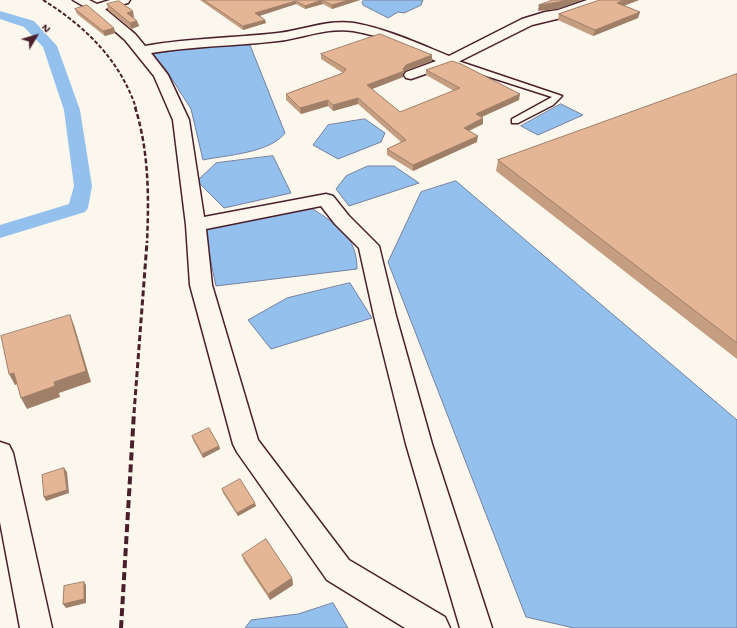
<!DOCTYPE html>
<style>
body{margin:0}
#map{position:relative;width:737px;height:628px;overflow:hidden;background:#fbf7ec;font-family:"Gochi Hand",sans-serif}
canvas{display:block}
.north{position:absolute;left:16px;top:16px;width:40px;height:40px;-webkit-text-stroke:3px #fbf7ec;paint-order:stroke;rotate:52deg;font-size:11px;font-weight:700;line-height:16px;text-align:center;color:#4a1f2b}
.north::after{content:'';display:block;margin:auto;width:14px;height:18px;background:#4a1f2b;clip-path:polygon(50% 0,100% 100%,50% 72%,0 100%)}
</style>
<div id="map">
<canvas width="737" height="628"></canvas>
<div class="north">N</div>
</div>
<script>
const ctx = document.querySelector('canvas').getContext('2d');
ctx.lineJoin = 'round';
function fill(path, color) { ctx.fillStyle = color; ctx.fill(path, 'evenodd'); }
function trace(path, color, width, dash) { ctx.strokeStyle = color; ctx.lineWidth = width; ctx.lineCap = dash ? 'butt' : 'round'; ctx.setLineDash(dash || []); ctx.stroke(path); }
const water = new Path2D(`
 M 364,0 L 423,0 L 421,5 L 415,8 L 404,13 L 398,12 L 388,18 L 363,5 L 362,2 Z
 M 237,45 L 250,45 L 285,133 C 270,153 227,155 203,160 L 191,109 L 165,68 L 153,54 L 198,47 Z
 M 561,104 L 583,115 L 538,135 L 521,126 Z
 M 365,119 L 385,133 L 381,142 L 338,159 L 313,145 L 328,125 Z
 M 273,156 L 291,193 L 224,208 L 197,181 L 216,163 Z
 M 368,166 L 394,166 L 419,183 L 349,206 L 336,189 L 346,176 Z
 M 456,181 L 737,420 L 737,628 L 574,628 L 526,617 L 388,262 L 421,192 Z
 M 313,209 C 337,225 357,236 357,269 L 216,286 L 204,229 Z
 M 350,283 L 372,318 L 271,349 L 248,320 L 287,298 Z
 M 333,603 L 348,628 L 245,628 L 251,620 L 298,614 Z`);
fill(water, '#93c0ed');
trace(water, '#76809f', 1);
fill(new Path2D(`
 M 0,11 L 34,21 L 57,46 L 80,110 L 92,186 L 88,208 L 85,212 L 0,238 L 0,225 L 69,204 L 74,186 L 64,110 L 43,47 L 24,27 L 0,19 Z`), '#93c0ed');
const service = new Path2D(`
 M 452,61 L 458,61 L 562,96 L 553,105 L 518,123 L 512,123 L 512,119 L 552,97 L 452,65 Z`);
const minor = new Path2D(`
 M 73,0 L 89,0 L 97,4 L 110,0 L 130,0 L 128,3 L 105,9 L 135,34 L 145,46 C 189,38 234,38 278,33 C 303,30 329,19 354,23 C 387,29 417,43 449,56 L 522,19 L 545,12 L 558,10 L 587,0 L 605,0 L 603,3 L 565,17 L 532,25 L 454,64 L 411,79 L 406,78 L 404,75 L 406,72 L 436,61 C 409,49 383,36 353,31 C 328,27 303,38 278,41 C 236,46 193,46 151,53 L 168,75 L 189,120 L 204,217 L 326,194 L 333,196 L 349,216 L 379,246 L 396,316 L 432,444 L 492,628 L 460,628 L 406,444 L 374,316 L 359,248 L 335,224 L 321,206 L 206,229 L 212,285 L 258,440 L 349,560 L 445,617 L 450,628 L 405,628 L 327,580 L 237,452 L 233,444 L 190,285 L 186,225 L 173,120 L 154,76 L 125,40 L 92,11 Z`);
const trunk = new Path2D(`
 M 0,442 L 9,445 L 13,453 L 52,628 L 20,628 L 0,522 Z`);
trace(service, '#4a1f2b', 3);
trace(minor, '#4a1f2b', 3);
trace(trunk, '#4a1f2b', 3);
fill(service, '#fbf7ec');
fill(minor, '#fbf7ec');
fill(trunk, '#fbf7ec');
trace(new Path2D(`
 M 43,0 C 85,26 120,60 136,108`), '#4a1f2b', 2, [4, 2]);
trace(new Path2D(`
 M 135,107 C 149,151 149,197 147,243`), '#4a1f2b', 2.5, [5, 2.5]);
trace(new Path2D(`
 M 134,413 L 147,242`), '#4a1f2b', 3, [6, 3]);
trace(new Path2D(`
 M 121,628 L 134,412`), '#4a1f2b', 4, [8, 4]);
fill(new Path2D(`
 M 200,0 L 360,0 L 332,9 L 323,4 L 305,9 L 296,4 L 259,16 L 265,20 L 266,23 L 243,30 Z
 M 600,0 L 639,0 L 624,6 L 640,12 L 638,18 L 593,36 L 558,20 L 559,14 Z
 M 107,4 L 134,17 L 132,17 L 137,21 L 139,26 L 131,29 L 108,10 Z
 M 75,9 L 114,28 L 115,33 L 105,36 L 77,14 Z
 M 321,54 L 432,61 L 405,71 L 403,73 L 403,77 L 372,89 L 400,112 L 454,91 L 426,75 L 426,70 L 519,100 L 481,117 L 483,124 L 469,131 L 477,142 L 413,171 L 387,155 L 387,149 L 401,142 L 358,104 L 333,111 L 328,106 L 301,114 L 286,100 L 286,94 L 343,73 L 321,59 Z
 M 737,74 L 737,359 L 496,171 L 498,160 Z
 M 192,436 L 219,446 L 220,449 L 203,458 L 193,440 Z
 M 222,489 L 256,506 L 238,516 L 223,493 Z
 M 242,555 L 292,578 L 293,585 L 270,600 L 244,561 Z`), '#c59d81');
fill(new Path2D(`
 M 322,0 L 323,4 L 305,9 L 305,6 Z
 M 349,0 L 360,0 L 332,9 L 332,5 Z
 M 566,0 L 582,0 L 558,9 L 538,11 L 539,5 Z
 M 624,0 L 639,0 L 615,9 L 617,3 Z
 M 296,1 L 296,4 L 256,17 L 255,13 Z
 M 133,11 L 134,17 L 128,19 L 127,13 Z
 M 640,12 L 638,18 L 593,36 L 595,30 Z
 M 265,20 L 266,23 L 243,30 L 243,26 Z
 M 137,21 L 139,26 L 131,29 L 130,23 Z
 M 114,28 L 115,33 L 105,36 L 103,31 Z
 M 432,55 L 432,61 L 405,71 L 403,73 L 403,77 L 367,91 L 367,85 L 406,65 Z
 M 520,94 L 519,100 L 475,120 L 476,114 Z
 M 358,98 L 358,104 L 333,111 L 333,105 Z
 M 328,100 L 328,106 L 301,114 L 300,108 Z
 M 483,118 L 483,124 L 463,133 L 464,128 Z
 M 478,136 L 477,142 L 413,171 L 413,165 Z
 M 70,315 L 74,325 L 91,382 L 59,393 L 60,397 L 27,409 L 21,398 Z
 M 14,373 L 20,383 L 15,385 L 9,374 Z
 M 219,446 L 220,449 L 203,458 L 202,454 Z
 M 64,468 L 67,472 L 69,493 L 46,501 L 44,497 Z
 M 255,503 L 256,506 L 238,516 L 237,513 Z
 M 292,578 L 293,585 L 270,600 L 268,594 Z
 M 84,582 L 86,585 L 86,603 L 66,608 L 63,604 Z`), '#a07f69');
const building = new Path2D(`
 M 204,0 L 349,0 L 332,5 L 322,0 L 305,6 L 296,1 L 255,13 L 265,20 L 243,26 Z
 M 553,0 L 566,0 L 559,2 L 539,5 Z
 M 600,0 L 624,0 L 617,3 L 640,12 L 595,30 L 559,14 Z
 M 119,1 L 133,11 L 127,13 L 137,21 L 130,23 L 107,4 Z
 M 87,5 L 114,28 L 103,31 L 75,9 Z
 M 380,34 L 432,55 L 406,65 L 403,69 L 404,71 L 367,85 L 400,112 L 460,88 L 426,70 L 452,61 L 461,64 L 520,94 L 476,114 L 483,118 L 464,128 L 478,136 L 413,165 L 387,149 L 406,140 L 358,98 L 333,105 L 328,100 L 300,108 L 286,94 L 343,73 L 346,69 L 321,54 Z
 M 737,74 L 737,343 L 498,160 Z
 M 70,315 L 86,371 L 54,382 L 55,386 L 21,398 L 14,373 L 9,374 L 1,336 Z
 M 209,428 L 219,446 L 202,454 L 192,436 Z
 M 64,468 L 67,490 L 44,497 L 42,475 Z
 M 240,479 L 255,503 L 237,513 L 222,489 Z
 M 266,539 L 292,578 L 268,594 L 242,555 Z
 M 84,582 L 84,599 L 63,604 L 64,586 Z`);
fill(building, '#e5b696');
trace(building, '#a07f69', 1);
</script>
